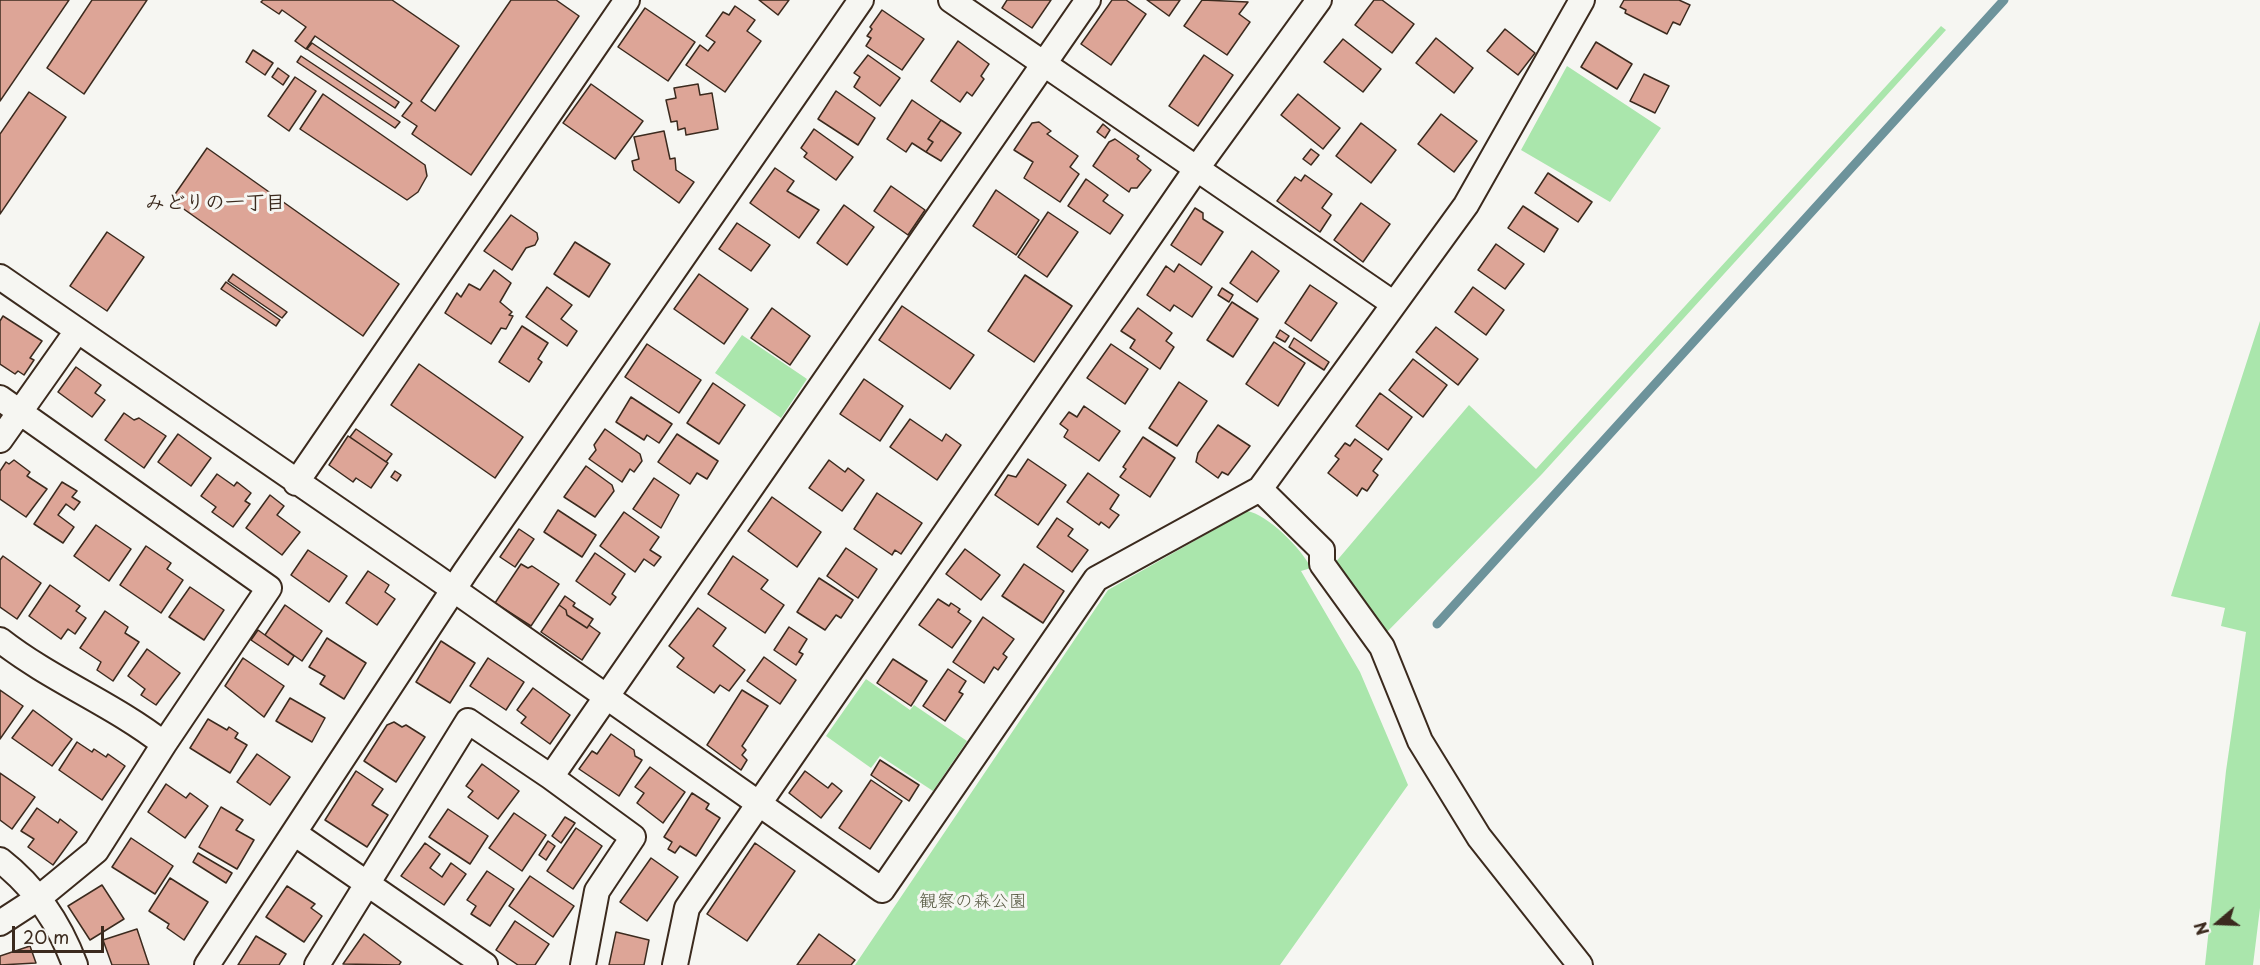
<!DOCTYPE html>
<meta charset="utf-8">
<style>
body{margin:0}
#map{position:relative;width:2260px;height:965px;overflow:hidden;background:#f6f6f2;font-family:"Playpen Sans",sans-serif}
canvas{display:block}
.north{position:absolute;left:2188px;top:893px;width:60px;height:60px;-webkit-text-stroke:4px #f6f6f2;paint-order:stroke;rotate:251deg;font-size:16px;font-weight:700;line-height:24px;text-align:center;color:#3b2a1e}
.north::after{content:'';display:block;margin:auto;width:21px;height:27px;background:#3b2a1e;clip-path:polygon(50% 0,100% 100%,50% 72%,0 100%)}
.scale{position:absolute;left:12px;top:926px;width:92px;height:27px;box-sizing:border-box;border:3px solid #3b2a1e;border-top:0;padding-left:8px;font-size:18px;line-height:21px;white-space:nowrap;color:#3b2a1e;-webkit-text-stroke:4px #f6f6f2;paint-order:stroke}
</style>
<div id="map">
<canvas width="2260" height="965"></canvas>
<div class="north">N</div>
<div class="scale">20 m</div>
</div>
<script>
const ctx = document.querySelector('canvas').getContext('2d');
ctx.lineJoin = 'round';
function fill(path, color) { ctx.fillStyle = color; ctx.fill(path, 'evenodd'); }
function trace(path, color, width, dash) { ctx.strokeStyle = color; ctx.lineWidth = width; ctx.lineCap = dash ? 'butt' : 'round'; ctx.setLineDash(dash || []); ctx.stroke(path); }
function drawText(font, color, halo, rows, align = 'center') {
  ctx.font = font + ' "Playpen Sans","Klee One",sans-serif'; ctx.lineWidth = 6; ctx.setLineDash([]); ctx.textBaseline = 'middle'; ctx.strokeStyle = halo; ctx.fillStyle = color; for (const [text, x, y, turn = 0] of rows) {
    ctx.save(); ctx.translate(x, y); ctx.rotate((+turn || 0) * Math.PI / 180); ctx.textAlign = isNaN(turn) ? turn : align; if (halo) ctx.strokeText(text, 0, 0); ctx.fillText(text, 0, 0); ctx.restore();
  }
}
fill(new Path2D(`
 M 1941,26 L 1946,30 L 1542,474 L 1384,635 L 1334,564 L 1469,405 L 1536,469 Z
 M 1567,66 L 1661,128 L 1610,202 L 1521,150 Z
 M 2260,321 L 2260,908 L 2253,965 L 2205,965 L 2226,771 L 2246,632 L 2221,626 L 2225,608 L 2171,596 Z
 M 742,335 L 807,379 L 781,418 L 715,373 Z
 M 1247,511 C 1267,514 1302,549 1311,568 L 1301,571 L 1360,672 L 1408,785 L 1280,965 L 855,965 L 1108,590 Z
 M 866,679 L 910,710 L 914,705 L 967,741 L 933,791 L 880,756 L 871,768 L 826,736 Z`), '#aae6ac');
trace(new Path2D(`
 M 1437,624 L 2004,0`), '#6d939b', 9);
const building = new Path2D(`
 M 0,0 L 69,0 L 0,101 Z
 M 92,0 L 147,0 L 84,94 L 47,68 Z
 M 263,0 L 392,0 L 459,46 L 421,101 L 435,111 L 511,0 L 556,0 L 579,16 L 471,175 L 412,134 L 417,126 L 402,116 L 412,103 L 315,36 L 306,49 L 295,41 L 306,27 L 282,10 L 279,14 L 261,2 Z
 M 759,0 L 789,0 L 778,15 Z
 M 1007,0 L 1051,0 L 1032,28 L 1002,8 Z
 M 1112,0 L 1126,0 L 1146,14 L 1111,65 L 1081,44 Z
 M 1147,0 L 1180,0 L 1169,16 Z
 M 1202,0 L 1248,2 L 1239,14 L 1250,22 L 1227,55 L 1184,26 Z
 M 1374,0 L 1382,0 L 1414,24 L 1392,53 L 1355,25 Z
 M 1624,0 L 1679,0 L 1690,5 L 1680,25 L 1673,22 L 1667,34 L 1625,13 L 1626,10 L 1620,7 Z
 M 735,6 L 755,20 L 747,31 L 761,41 L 725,92 L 686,65 L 700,45 L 708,51 L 715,42 L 706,36 L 723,12 L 729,15 Z
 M 645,8 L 695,42 L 668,81 L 618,47 Z
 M 882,10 L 924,39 L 902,70 L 866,46 L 871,38 L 867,36 L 872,29 L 870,27 Z
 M 1505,29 L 1535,53 L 1518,75 L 1487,51 Z
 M 1436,38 L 1473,68 L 1454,93 L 1416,63 Z
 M 1343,39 L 1381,69 L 1363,92 L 1324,62 Z
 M 958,41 L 989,64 L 981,76 L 984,79 L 972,96 L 967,92 L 960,102 L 931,81 Z
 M 1596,42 L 1632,64 L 1617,89 L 1581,67 Z
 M 312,43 L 399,102 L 395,108 L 307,49 Z
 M 253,50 L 273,63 L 265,75 L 246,62 Z
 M 868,55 L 900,78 L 880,106 L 854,87 L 860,77 L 854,73 Z
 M 1204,55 L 1233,75 L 1198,126 L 1169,106 Z
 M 301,56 L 400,122 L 395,128 L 297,62 Z
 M 278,68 L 289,76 L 283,85 L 272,77 Z
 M 1644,74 L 1669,86 L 1655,113 L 1630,101 Z
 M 295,77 L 316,91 L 289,131 L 268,116 Z
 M 591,84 L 643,121 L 615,159 L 563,123 Z
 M 698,84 L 700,95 L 712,93 L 718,129 L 686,135 L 685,128 L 678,130 L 677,121 L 671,122 L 666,100 L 676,98 L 674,88 Z
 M 836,91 L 875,118 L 858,145 L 818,119 Z
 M 29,92 L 66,117 L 0,214 L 0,134 Z
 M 323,94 L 425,165 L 427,176 L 418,192 L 407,200 L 300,129 Z
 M 1298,94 L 1340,128 L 1323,149 L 1281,115 Z
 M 912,100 L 941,120 L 928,139 L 933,142 L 926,152 L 912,143 L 906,152 L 887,139 Z
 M 1441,114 L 1477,141 L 1454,172 L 1418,144 Z
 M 941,120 L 961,133 L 941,161 L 926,152 L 933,142 L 928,139 Z
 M 1039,122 L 1051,131 L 1047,134 L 1078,156 L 1070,167 L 1079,174 L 1060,202 L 1024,178 L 1033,162 L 1014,150 L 1032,123 Z
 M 1361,123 L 1396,150 L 1371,183 L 1336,156 Z
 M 1103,124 L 1110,130 L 1105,138 L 1097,132 Z
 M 814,129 L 853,157 L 836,180 L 804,157 L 807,153 L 801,148 Z
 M 664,131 L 670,159 L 675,158 L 676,170 L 694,182 L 679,203 L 634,170 L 632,161 L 639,159 L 634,137 Z
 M 1115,139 L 1139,156 L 1137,159 L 1151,170 L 1137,188 L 1131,188 L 1129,192 L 1093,166 L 1109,142 Z
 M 207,148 L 399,284 L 363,336 L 171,200 Z
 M 1311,149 L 1319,155 L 1311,165 L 1303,159 Z
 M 775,168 L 794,181 L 787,191 L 819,210 L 799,238 L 750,203 Z
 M 1548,173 L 1592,202 L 1578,222 L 1535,193 Z
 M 1305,175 L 1332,194 L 1322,208 L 1331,215 L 1320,232 L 1277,201 L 1295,177 L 1301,181 Z
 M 1086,179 L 1108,195 L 1103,201 L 1123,215 L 1110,234 L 1068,206 Z
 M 891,186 L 925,210 L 908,235 L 874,211 Z
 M 996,190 L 1039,220 L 1016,255 L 973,226 Z
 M 1361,203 L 1390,224 L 1363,262 L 1334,240 Z
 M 844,205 L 874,227 L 847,265 L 817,243 Z
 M 1523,206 L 1558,229 L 1544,252 L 1508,228 Z
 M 1195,208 L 1203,213 L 1203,219 L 1223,232 L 1201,265 L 1171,245 Z
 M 1048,212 L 1078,232 L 1047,277 L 1018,257 Z
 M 511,215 L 537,233 L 538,239 L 535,245 L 526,248 L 512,270 L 484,251 Z
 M 737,223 L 770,245 L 751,271 L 719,249 Z
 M 107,232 L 144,257 L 107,311 L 70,286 Z
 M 575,242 L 610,264 L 589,297 L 554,274 Z
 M 1496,244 L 1524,264 L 1505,289 L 1478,270 Z
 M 1252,251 L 1279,271 L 1257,302 L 1230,283 Z
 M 1179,264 L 1212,287 L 1192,317 L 1174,305 L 1170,311 L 1147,295 L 1166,266 L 1174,272 Z
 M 494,270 L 511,283 L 500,302 L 512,312 L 509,315 L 513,316 L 506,329 L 501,328 L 491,344 L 445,313 L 457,293 L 461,297 L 469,284 L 480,290 Z
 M 233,274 L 287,312 L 282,318 L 228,281 Z
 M 699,274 L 748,309 L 724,344 L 674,309 Z
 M 1025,275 L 1072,306 L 1034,362 L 988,331 Z
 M 226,282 L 280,320 L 276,326 L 221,289 Z
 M 1310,285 L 1337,303 L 1311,341 L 1285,323 Z
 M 547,287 L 572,305 L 561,319 L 577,331 L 567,346 L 526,317 Z
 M 1473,287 L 1504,310 L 1486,335 L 1455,312 Z
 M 1222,288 L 1233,295 L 1229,302 L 1218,295 Z
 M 1232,302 L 1258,319 L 1233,357 L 1207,340 Z
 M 902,306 L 974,355 L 950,389 L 879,340 Z
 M 772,308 L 810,336 L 790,365 L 751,338 Z
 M 1138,308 L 1172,333 L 1166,341 L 1174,347 L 1160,369 L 1130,348 L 1135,340 L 1121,331 Z
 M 3,316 L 42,341 L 30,358 L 34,360 L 24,375 L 18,371 L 15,374 L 0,364 L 0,321 Z
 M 522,326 L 548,343 L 538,359 L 542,362 L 529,382 L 499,362 Z
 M 1436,327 L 1478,359 L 1458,385 L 1416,352 Z
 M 1280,330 L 1289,336 L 1285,342 L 1276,337 Z
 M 1294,338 L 1329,362 L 1324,370 L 1289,347 Z
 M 1274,342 L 1305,363 L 1278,406 L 1246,384 Z
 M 647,344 L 701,380 L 679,413 L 625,377 Z
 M 1111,344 L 1148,369 L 1125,404 L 1087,378 Z
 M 1413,359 L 1447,385 L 1423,417 L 1389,390 Z
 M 419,364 L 523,437 L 495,478 L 391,405 Z
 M 76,367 L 101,385 L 95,393 L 105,400 L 92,417 L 58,392 Z
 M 864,379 L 903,406 L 880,441 L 840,414 Z
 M 1179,382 L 1207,401 L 1177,446 L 1149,428 Z
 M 713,383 L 745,405 L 719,444 L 687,423 Z
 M 1380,393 L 1412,417 L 1388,450 L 1356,426 Z
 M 631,397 L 672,424 L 659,443 L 647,435 L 644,440 L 616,422 Z
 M 1084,406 L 1120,431 L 1099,461 L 1064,437 L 1068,430 L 1060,424 L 1069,412 L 1077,417 Z
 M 124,413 L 134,420 L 139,418 L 166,436 L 144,468 L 105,440 Z
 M 910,419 L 942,441 L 946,434 L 961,445 L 937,480 L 890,447 Z
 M 1218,425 L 1250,446 L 1228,475 L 1222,472 L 1218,478 L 1196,462 L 1198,453 Z
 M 356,429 L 392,454 L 386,462 L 350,437 Z
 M 605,429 L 640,454 L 642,461 L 634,472 L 630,469 L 622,482 L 589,459 L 596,450 L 594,445 Z
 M 178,434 L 211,458 L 191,486 L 158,462 Z
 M 677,434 L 718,461 L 707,479 L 697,473 L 690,484 L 658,462 Z
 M 348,436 L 388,463 L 371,488 L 356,478 L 353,482 L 329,465 Z
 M 1143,437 L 1175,458 L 1150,497 L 1120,477 L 1126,469 L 1123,467 Z
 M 1355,439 L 1382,459 L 1373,471 L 1378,475 L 1367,491 L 1362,488 L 1357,496 L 1328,473 L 1339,459 L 1335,456 L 1345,443 L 1350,446 Z
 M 1028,459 L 1066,485 L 1038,525 L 995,495 L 1008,475 L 1016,477 Z
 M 14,460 L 30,472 L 27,476 L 47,489 L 26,517 L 0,499 L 0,471 L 6,462 L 9,464 Z
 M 829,460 L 845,472 L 848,468 L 864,480 L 842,511 L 809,488 Z
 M 586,466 L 612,485 L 614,491 L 595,517 L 564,497 Z
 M 395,471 L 401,475 L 397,481 L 391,477 Z
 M 1088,473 L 1119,495 L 1110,509 L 1119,515 L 1109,528 L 1101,522 L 1099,525 L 1067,502 Z
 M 217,474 L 234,486 L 237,482 L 251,493 L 245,501 L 250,504 L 233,527 L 212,512 L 216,507 L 201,496 Z
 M 654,478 L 679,495 L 661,528 L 633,509 Z
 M 62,482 L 77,491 L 72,497 L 80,502 L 74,510 L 66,504 L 58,515 L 74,527 L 63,543 L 34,524 Z
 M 877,493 L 922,523 L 901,554 L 895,550 L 892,555 L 854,529 Z
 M 270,495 L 284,506 L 277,515 L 300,532 L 282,555 L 246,528 Z
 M 772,497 L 821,532 L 797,567 L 748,531 Z
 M 558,510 L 596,535 L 582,557 L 544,532 Z
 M 624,512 L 659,537 L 650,550 L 661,557 L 654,566 L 644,559 L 635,572 L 600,546 Z
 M 1057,518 L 1073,529 L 1068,536 L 1088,550 L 1072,572 L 1037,547 Z
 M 96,525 L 131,549 L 109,581 L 74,556 Z
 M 519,529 L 534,539 L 515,567 L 500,557 Z
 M 146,546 L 171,563 L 167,569 L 183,580 L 161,613 L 120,585 Z
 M 846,548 L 877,569 L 858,598 L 827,576 Z
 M 965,549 L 1000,575 L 981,600 L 946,574 Z
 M 308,550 L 347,576 L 329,602 L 291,575 Z
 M 595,553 L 625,574 L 612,594 L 616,597 L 610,605 L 576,581 Z
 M 3,556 L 41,583 L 17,619 L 0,607 L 0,560 Z
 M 733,556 L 768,580 L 761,589 L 784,605 L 765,633 L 708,594 Z
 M 521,564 L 528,568 L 532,566 L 559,584 L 531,626 L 495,603 Z
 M 1024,564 L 1064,591 L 1043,623 L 1002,596 Z
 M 368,571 L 389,585 L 385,592 L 395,599 L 377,625 L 346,603 Z
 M 819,578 L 853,600 L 841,618 L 836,615 L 825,630 L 797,612 Z
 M 50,585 L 80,606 L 76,611 L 86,618 L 75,634 L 68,629 L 61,639 L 29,616 Z
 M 190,587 L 224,610 L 204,640 L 169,617 Z
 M 565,596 L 575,603 L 573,606 L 593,619 L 587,628 L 567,615 L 566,610 L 559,605 Z
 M 938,599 L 949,606 L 951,603 L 960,609 L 958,612 L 971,621 L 952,648 L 919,625 Z
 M 285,605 L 322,631 L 302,661 L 265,635 Z
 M 559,605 L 566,610 L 567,615 L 587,628 L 589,625 L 600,633 L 582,660 L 541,632 Z
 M 698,608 L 726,628 L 713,646 L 745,670 L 729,691 L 720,685 L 714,693 L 677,667 L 684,658 L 669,646 Z
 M 105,611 L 128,627 L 125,633 L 139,642 L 113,681 L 97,670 L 101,662 L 80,648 Z
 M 983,617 L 1014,639 L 1003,654 L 1007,657 L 998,670 L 994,667 L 984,683 L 953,662 Z
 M 789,627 L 807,639 L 799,652 L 803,654 L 796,665 L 774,650 Z
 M 258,630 L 294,656 L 288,665 L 251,640 Z
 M 327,638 L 366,663 L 344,699 L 320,684 L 325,676 L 309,667 Z
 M 441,641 L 475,663 L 450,703 L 416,682 Z
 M 147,649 L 180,673 L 156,705 L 141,695 L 145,689 L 128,676 Z
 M 764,657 L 796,680 L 780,704 L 747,681 Z
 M 243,658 L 284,686 L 264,717 L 225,686 Z
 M 488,658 L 524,682 L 506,710 L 470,686 Z
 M 893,659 L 927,681 L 911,706 L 877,683 Z
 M 948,669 L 966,681 L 959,692 L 963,694 L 945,721 L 923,706 Z
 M 533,688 L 570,715 L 550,744 L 521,723 L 526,717 L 517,710 Z
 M 0,690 L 23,706 L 0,739 Z
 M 742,690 L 768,706 L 742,746 L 746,750 L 742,755 L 747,760 L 741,770 L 707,745 Z
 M 290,698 L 325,718 L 312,742 L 276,721 Z
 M 33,710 L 72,739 L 52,766 L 12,738 Z
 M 208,719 L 227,730 L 229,727 L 238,733 L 235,738 L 247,745 L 230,773 L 190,748 Z
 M 394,722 L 402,727 L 406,725 L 425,737 L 396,782 L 364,761 L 387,725 Z
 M 611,734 L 634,750 L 635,756 L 642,760 L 619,796 L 579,769 L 592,751 L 597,754 Z
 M 77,742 L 92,752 L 94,749 L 106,757 L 108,754 L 125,766 L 102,800 L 59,770 Z
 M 257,754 L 290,777 L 270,805 L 237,782 Z
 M 880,760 L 919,785 L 909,801 L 871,775 Z
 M 482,764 L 519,791 L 498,819 L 468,797 L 473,791 L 466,786 Z
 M 650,767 L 685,792 L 663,823 L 637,803 L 644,793 L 635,787 Z
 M 356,771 L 383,789 L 372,805 L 388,815 L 367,847 L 325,820 Z
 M 805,771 L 828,788 L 832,783 L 842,791 L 821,818 L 789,793 Z
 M 0,773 L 35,797 L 12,829 L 0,820 Z
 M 871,780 L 902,801 L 870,849 L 839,828 Z
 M 166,784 L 186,798 L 190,793 L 208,806 L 185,838 L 148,812 Z
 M 692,793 L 709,804 L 706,809 L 720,818 L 696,856 L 680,846 L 675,853 L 668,849 L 672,842 L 664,837 Z
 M 221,807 L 243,820 L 236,830 L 254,840 L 237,869 L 199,847 Z
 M 37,808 L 58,823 L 60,819 L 77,832 L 53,865 L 28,847 L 34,839 L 21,831 Z
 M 448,809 L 488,836 L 470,864 L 429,837 Z
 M 514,813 L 546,835 L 522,871 L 489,848 Z
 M 565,817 L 575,823 L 561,843 L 552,836 Z
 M 576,828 L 602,846 L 573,889 L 547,871 Z
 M 131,838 L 173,866 L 155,894 L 112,867 Z
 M 548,841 L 555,846 L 546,860 L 539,855 Z
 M 425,843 L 440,854 L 430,868 L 442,877 L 451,863 L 466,874 L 444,905 L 401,876 Z
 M 755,843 L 795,871 L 747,941 L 707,914 Z
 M 198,853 L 232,873 L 226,883 L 193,862 Z
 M 651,858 L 678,877 L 647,921 L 620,902 Z
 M 487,871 L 514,889 L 490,926 L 471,914 L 476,906 L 467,900 Z
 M 530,876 L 574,906 L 553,937 L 509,906 Z
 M 170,878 L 208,902 L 184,940 L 167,928 L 169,924 L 149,911 Z
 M 102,885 L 124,919 L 90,940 L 68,906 Z
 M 287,886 L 315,904 L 311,908 L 322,916 L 304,942 L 266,917 Z
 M 515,921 L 549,944 L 535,965 L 518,965 L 496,950 Z
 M 137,929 L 149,965 L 112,965 L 103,940 Z
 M 616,932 L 649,940 L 644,965 L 609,965 Z
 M 364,934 L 401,962 L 399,965 L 343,964 Z
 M 819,934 L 855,960 L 851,965 L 797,965 Z
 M 256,936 L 286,954 L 279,965 L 238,965 Z
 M 30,946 L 36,963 L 0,965 L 0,956 Z`);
fill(building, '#dda597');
trace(building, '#3b2a1e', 1.5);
const street = new Path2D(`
 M 951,0 L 1394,304
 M 0,277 L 433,575 L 882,890 L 1096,579 L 1260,489 L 1322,550 L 1322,564 L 1382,647 L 1420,741 L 1479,837 L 1580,965
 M 0,398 L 269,588 L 164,744 L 96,851 L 40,897 L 0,923
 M 0,440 L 77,331
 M 296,483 L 627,0
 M 1260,489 L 1466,205 L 1582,0
 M 0,640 C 51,680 113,704 164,744
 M 551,777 L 1088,0
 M 294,833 L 485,965
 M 0,860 C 36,888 59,922 75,965
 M 207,965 L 465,572 L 861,0
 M 317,965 L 468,721 L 551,777 L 633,837 L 597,891 L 583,965
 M 675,965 L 687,908 L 1197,168 L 1319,0`);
trace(street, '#3b2a1e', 28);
trace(street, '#f6f6f2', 24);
drawText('18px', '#575942', '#f6f6f2', [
 ["観察の森公園",973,902]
]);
drawText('bold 20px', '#3b2a1e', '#f6f6f2', [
 ["みどりの一丁目",215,203]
]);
</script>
